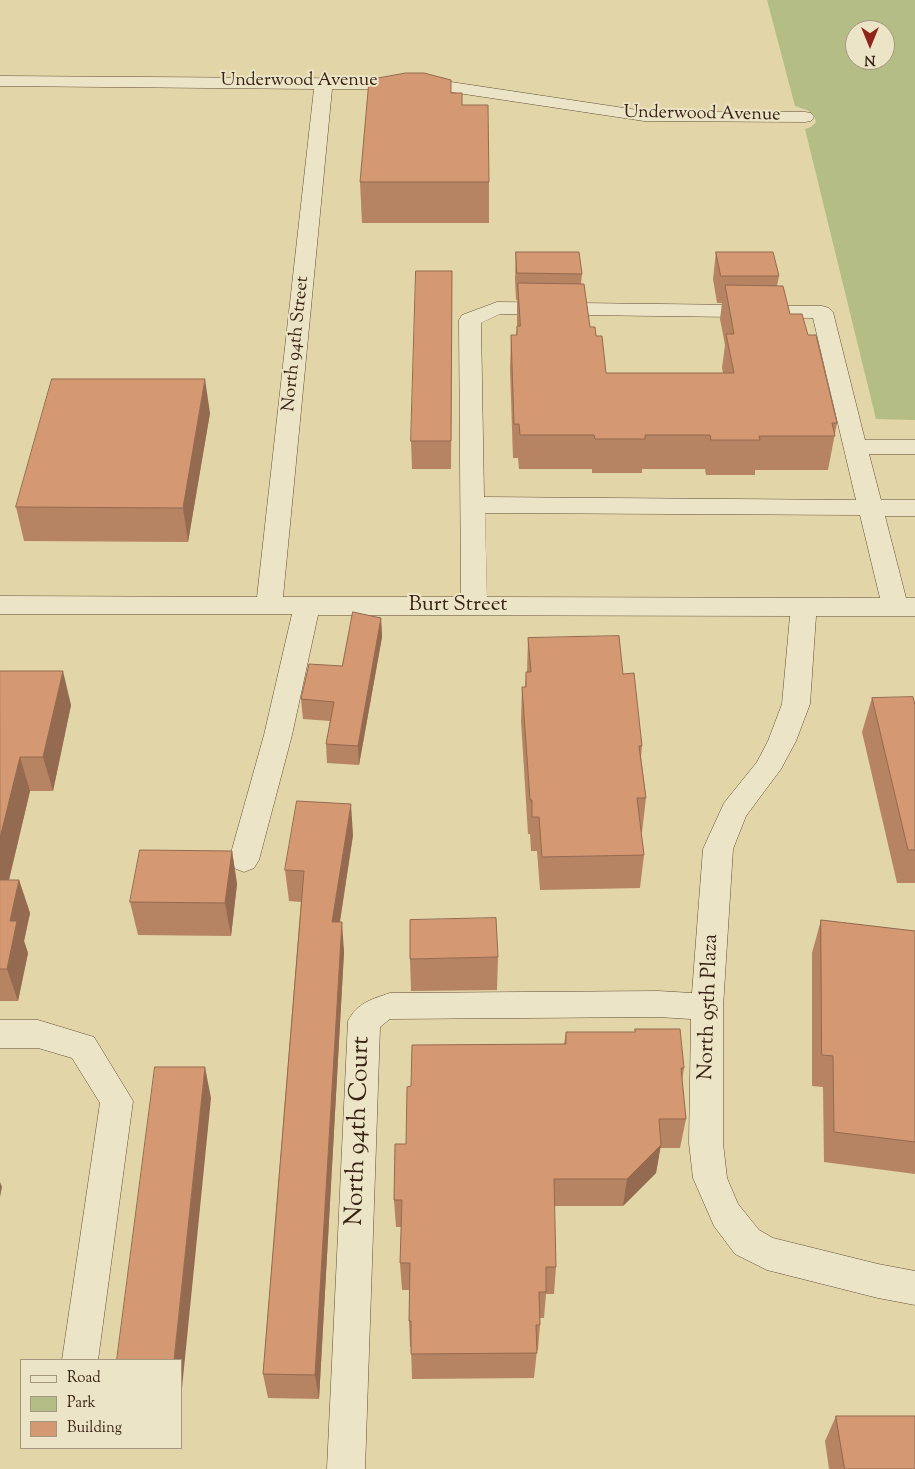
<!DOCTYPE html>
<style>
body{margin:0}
#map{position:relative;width:915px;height:1469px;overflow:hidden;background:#e2d5a7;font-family:"Sorts Mill Goudy",serif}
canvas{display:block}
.legend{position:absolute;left:20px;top:1359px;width:162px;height:90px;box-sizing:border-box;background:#ece4c6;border:1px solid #a4967f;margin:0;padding:6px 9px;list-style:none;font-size:15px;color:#382214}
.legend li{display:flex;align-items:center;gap:10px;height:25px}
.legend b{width:25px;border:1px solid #a4967f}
.north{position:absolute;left:845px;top:20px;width:50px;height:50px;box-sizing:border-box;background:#ece4c6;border:1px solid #a4967f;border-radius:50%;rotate:180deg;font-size:14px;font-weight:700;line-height:20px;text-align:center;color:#382214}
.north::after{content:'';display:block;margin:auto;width:18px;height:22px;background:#8f2418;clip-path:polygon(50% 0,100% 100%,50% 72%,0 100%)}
</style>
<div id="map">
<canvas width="915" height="1469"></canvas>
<ul class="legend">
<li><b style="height:6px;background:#ece4c6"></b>Road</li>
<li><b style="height:14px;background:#b4bd86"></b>Park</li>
<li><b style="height:14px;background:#d49873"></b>Building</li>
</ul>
<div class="north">N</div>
</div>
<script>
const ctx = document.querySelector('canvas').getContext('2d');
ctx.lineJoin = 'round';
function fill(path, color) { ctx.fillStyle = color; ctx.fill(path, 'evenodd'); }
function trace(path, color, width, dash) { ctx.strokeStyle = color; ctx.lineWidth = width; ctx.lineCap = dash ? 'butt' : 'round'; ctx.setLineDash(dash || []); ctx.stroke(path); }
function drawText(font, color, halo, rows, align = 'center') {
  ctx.font = font + ' "Sorts Mill Goudy",serif'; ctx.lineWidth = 4; ctx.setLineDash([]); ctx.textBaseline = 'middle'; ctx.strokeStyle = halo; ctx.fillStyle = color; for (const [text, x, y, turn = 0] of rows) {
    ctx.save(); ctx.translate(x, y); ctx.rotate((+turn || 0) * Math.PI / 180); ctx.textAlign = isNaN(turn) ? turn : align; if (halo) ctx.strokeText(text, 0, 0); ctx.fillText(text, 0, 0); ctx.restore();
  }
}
fill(new Path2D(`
 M 767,0 L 915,0 L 915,420 L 876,419 L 805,129 L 811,127 L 816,122 L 814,115 L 807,110 L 795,106 ZM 855,30 L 885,30 L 885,60 L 855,60 Z`), '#b4bd86');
const minor = new Path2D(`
 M 0,76 L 431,79 L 644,111 L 805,112 L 811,113 L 814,117 L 811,121 L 805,122 L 644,121 L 431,89 L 332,89 L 283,597 L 461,597 L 459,320 L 462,315 L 497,302 L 822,306 L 829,308 L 833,312 L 865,440 L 915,440 L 915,454 L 869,454 L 881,500 L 915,500 L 915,516 L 885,516 L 906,598 L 915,598 L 915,616 L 816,616 L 810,704 L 796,741 L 781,769 L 746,816 L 733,849 L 723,1007 L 723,1143 L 727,1178 L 738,1204 L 759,1230 L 773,1238 L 878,1264 L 915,1271 L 915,1305 L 878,1298 L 767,1270 L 735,1254 L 714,1226 L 693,1178 L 689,1143 L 691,1019 L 658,1017 L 390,1019 L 380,1027 L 365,1469 L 327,1469 L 348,1021 C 357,1003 372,999 390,993 L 658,991 L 692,993 L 703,849 L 724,803 L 757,762 L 768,741 L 782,704 L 790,616 L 318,615 L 292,735 L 259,860 L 254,868 L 244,872 L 234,868 L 229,860 L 264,735 L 292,614 L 0,614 L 0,596 L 257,597 L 314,89 L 0,86 ZM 500,314 L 813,318 L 856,500 L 484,497 L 481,323 ZM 485,513 L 860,515 L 880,598 L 487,597 Z
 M 0,1020 L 38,1020 L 94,1037 L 133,1101 L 98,1360 L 62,1360 L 100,1103 L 72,1058 L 38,1048 L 0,1048 Z`);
trace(minor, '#624f39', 1);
fill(minor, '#ece4c6');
fill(new Path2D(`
 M 451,93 L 462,105 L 489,182 L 489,223 L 362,223 L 360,182 Z
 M 516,252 L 582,274 L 581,283 L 590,327 L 596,336 L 606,373 L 723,373 L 722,368 L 725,345 L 720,319 L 722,303 L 717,303 L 713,279 L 716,252 L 779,276 L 777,286 L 790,314 L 808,335 L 837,423 L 828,470 L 755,470 L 755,475 L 706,475 L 705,469 L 642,469 L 642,473 L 592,473 L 592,469 L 519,469 L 518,458 L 513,458 L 510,369 L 511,335 L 516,335 L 517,326 L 517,300 L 516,300 L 515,279 Z
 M 452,271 L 451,469 L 412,469 L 411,441 Z
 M 210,413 L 188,542 L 24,541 L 16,507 Z
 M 381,618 L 382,637 L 359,765 L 327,763 L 326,744 L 330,721 L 303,719 L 301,699 L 342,666 Z
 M 528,638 L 623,674 L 642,746 L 641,757 L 646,798 L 642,832 L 641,832 L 644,855 L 640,888 L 540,890 L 537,851 L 531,851 L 530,834 L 528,834 L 521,721 L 522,687 L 525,687 L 526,672 L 527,672 Z
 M 0,671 L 71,705 L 53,791 L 30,791 L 9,880 L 19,880 L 30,913 L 24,941 L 28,953 L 18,1001 L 0,1001 Z
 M 872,698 L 915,705 L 915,883 L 897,883 L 862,732 Z
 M 353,835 L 340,922 L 344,952 L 319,1399 L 268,1398 L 263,1374 L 301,902 L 289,901 L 285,870 Z
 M 232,851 L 237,884 L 231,936 L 138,935 L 130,902 Z
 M 821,920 L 915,931 L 915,1174 L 824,1162 L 823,1087 L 812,1086 L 812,953 Z
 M 498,957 L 497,990 L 411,991 L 410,959 Z
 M 635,1029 L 684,1068 L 682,1081 L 686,1119 L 680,1148 L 660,1148 L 656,1173 L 623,1206 L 554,1206 L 556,1267 L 554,1294 L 546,1294 L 544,1318 L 540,1318 L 540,1325 L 538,1350 L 537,1350 L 534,1378 L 412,1379 L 411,1347 L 410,1347 L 409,1321 L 409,1290 L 402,1290 L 400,1263 L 401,1227 L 396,1227 L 394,1200 L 406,1144 L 564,1044 L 566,1032 L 635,1032 Z
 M 836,1416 L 915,1469 L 829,1469 L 825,1441 Z`), '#b68363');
fill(new Path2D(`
 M 205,379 L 210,413 L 188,542 L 183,508 Z
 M 381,618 L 382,637 L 359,765 L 358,746 Z
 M 63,671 L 71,705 L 53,791 L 43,757 Z
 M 20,757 L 30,791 L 1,913 L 0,909 L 0,838 Z
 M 351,804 L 353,835 L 335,952 L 332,922 Z
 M 232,851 L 237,884 L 231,936 L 225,903 Z
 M 19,880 L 30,913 L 24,941 L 28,953 L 18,1001 L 7,969 L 10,921 Z
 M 342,922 L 344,952 L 319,1399 L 315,1375 Z
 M 205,1067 L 211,1098 L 182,1388 L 181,1360 L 174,1360 Z
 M 661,1145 L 656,1173 L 623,1206 L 627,1179 Z
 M 0,1182 L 2,1187 L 0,1197 Z`), '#946a50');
const building = new Path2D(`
 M 406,73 L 424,73 L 451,80 L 451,93 L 462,93 L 462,105 L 488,105 L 489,182 L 360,182 L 369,80 Z
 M 516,252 L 579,252 L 582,274 L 517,273 Z
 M 716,252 L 773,252 L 779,276 L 721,276 Z
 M 416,271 L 452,271 L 451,441 L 411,441 Z
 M 518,283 L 584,284 L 590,327 L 595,327 L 596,336 L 602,336 L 606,373 L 734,373 L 726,334 L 734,334 L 725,285 L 783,286 L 790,314 L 802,314 L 808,335 L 816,335 L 837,423 L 832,423 L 835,436 L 759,436 L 760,440 L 711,440 L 710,435 L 645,435 L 645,439 L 595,439 L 594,435 L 520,435 L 519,424 L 514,424 L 511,335 L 517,335 L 517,326 L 520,326 Z
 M 52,379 L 205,379 L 183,508 L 16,507 Z
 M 353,612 L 381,618 L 358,746 L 326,744 L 334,702 L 301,699 L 309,664 L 342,666 Z
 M 619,636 L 623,674 L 634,673 L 642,746 L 639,746 L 646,798 L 637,798 L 644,855 L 542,857 L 539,817 L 532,817 L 532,800 L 530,800 L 522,687 L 526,687 L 526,672 L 531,672 L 528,638 Z
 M 0,671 L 63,671 L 43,757 L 20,757 L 0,838 Z
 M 913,697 L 915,705 L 915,850 L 908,850 L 872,698 Z
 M 297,801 L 351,804 L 332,922 L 342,922 L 315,1375 L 263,1374 L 304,871 L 285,870 Z
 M 140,850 L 232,851 L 225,903 L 130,902 Z
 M 0,880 L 19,880 L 10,921 L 17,921 L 7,969 L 0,969 Z
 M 496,918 L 498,957 L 410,959 L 410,920 Z
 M 821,920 L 915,931 L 915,1142 L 834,1132 L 833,1056 L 822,1055 Z
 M 635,1029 L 680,1029 L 684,1068 L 681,1068 L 686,1119 L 659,1119 L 661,1145 L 627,1179 L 554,1179 L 556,1267 L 546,1267 L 546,1292 L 539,1292 L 540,1325 L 536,1325 L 537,1353 L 411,1354 L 411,1321 L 409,1321 L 410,1263 L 400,1263 L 402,1200 L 394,1200 L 395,1144 L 406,1144 L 407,1087 L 411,1086 L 412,1045 L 566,1044 L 566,1032 L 635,1032 Z
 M 155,1067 L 205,1067 L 174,1360 L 117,1360 Z
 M 836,1416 L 915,1416 L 915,1469 L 845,1469 Z`);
fill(building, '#d49873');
trace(building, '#946a50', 1);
drawText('18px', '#382214', '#ece4c6', [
 ["Underwood Avenue",299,82],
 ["Underwood Avenue",702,115,1],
 ["North 94th Street",297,344,-84]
]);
drawText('21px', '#382214', '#ece4c6', [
 ["Burt Street",458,606],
 ["North 95th Plaza",710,1007,-88]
]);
drawText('25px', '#382214', '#ece4c6', [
 ["North 94th Court",360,1131,-88]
]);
</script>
